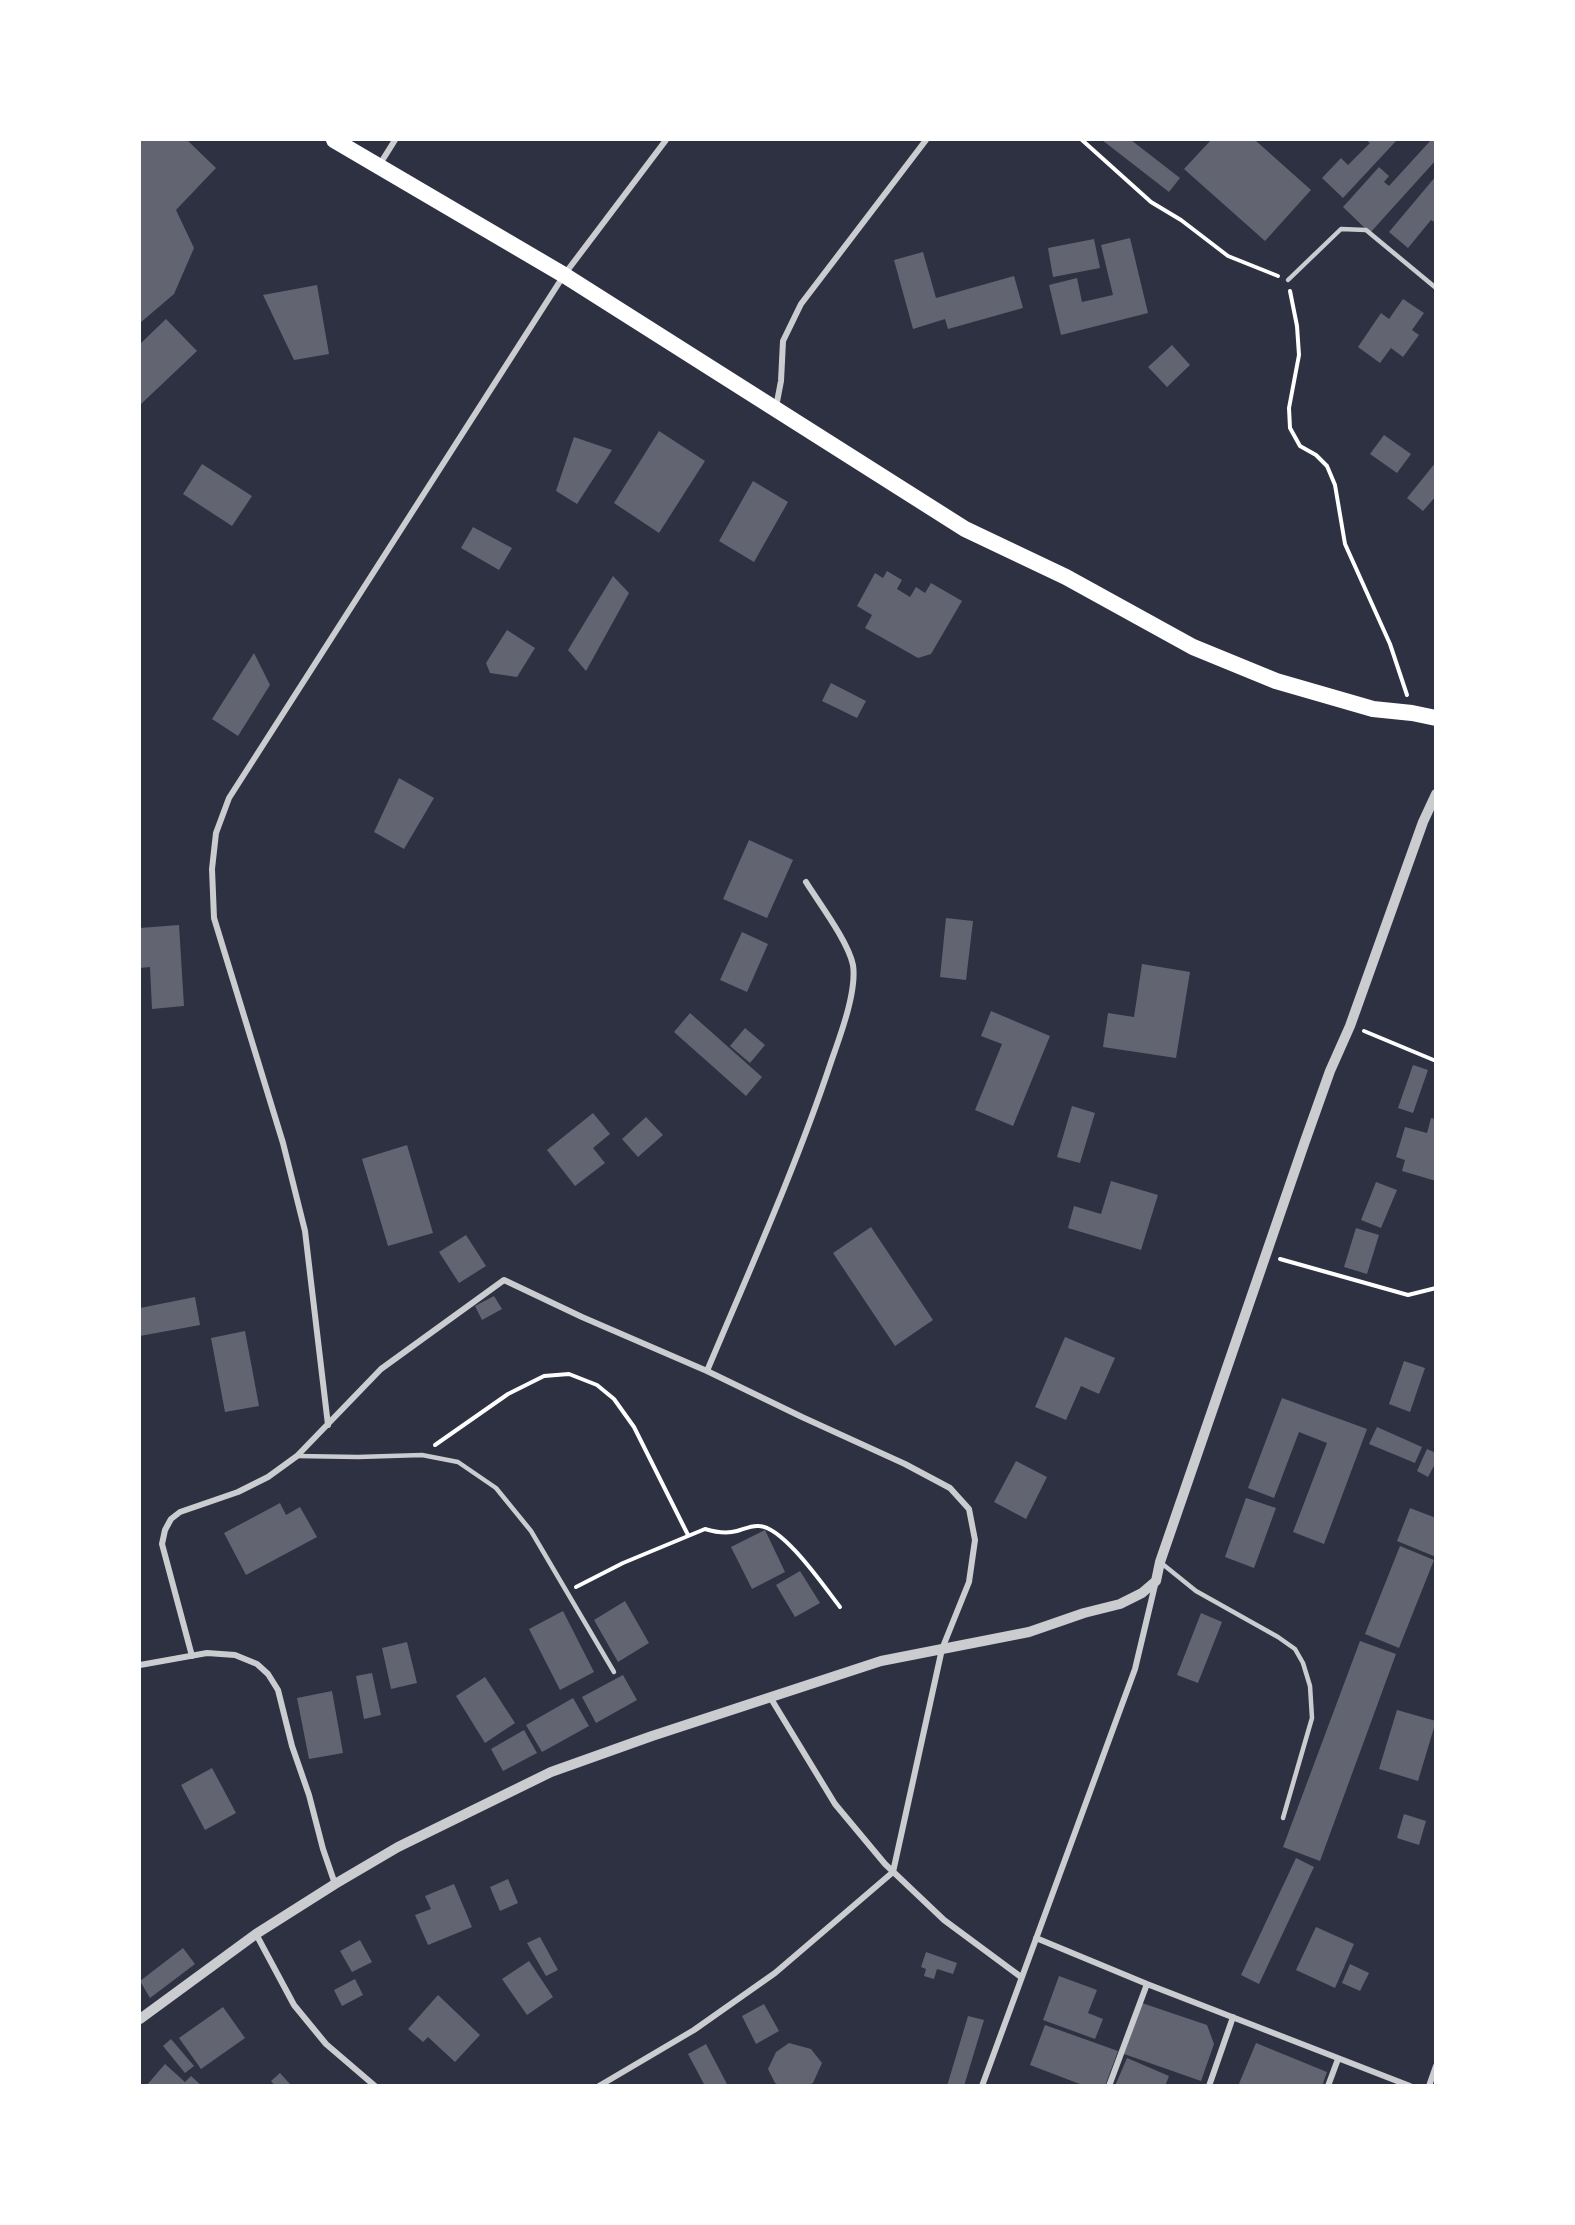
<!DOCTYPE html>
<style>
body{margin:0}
#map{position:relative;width:1575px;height:2225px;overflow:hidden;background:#2d3142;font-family:"Roboto Condensed",sans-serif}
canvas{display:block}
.frame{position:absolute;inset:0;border:141px solid #fff;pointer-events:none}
</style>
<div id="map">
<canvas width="1575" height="2225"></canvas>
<div class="frame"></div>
</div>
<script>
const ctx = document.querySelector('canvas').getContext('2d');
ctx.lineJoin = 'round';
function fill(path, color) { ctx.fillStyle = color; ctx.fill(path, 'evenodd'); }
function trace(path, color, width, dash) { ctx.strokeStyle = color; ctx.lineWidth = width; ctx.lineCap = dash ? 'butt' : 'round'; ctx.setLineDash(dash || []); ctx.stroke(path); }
fill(new Path2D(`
 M 140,140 L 187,140 L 216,168 L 176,210 L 194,248 L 174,294 L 140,323 Z
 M 1102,140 L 1131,140 L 1180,178 L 1169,192 Z
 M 1211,140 L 1255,140 L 1311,190 L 1265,241 L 1184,169 Z
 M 1366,140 L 1396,141 L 1343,198 L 1322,178 L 1341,158 L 1348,165 L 1370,143 Z
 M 1431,140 L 1436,140 L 1436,160 L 1370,233 L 1343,207 L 1379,167 L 1389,176 L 1384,182 L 1389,186 Z
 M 1436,176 L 1436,223 L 1431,220 L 1408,248 L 1389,232 Z
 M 1130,238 L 1148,313 L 1061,335 L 1049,285 L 1077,278 L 1082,302 L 1113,295 L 1101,245 Z
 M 1094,239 L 1100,268 L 1053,277 L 1048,248 Z
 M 923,252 L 936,298 L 1014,276 L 1023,308 L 948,329 L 945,319 L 913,329 L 894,260 Z
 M 317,285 L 329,354 L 294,360 L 263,295 Z
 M 1403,299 L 1424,313 L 1412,330 L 1419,335 L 1403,357 L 1391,348 L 1380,363 L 1358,347 L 1381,313 L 1389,319 Z
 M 166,319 L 197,351 L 140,405 L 140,344 Z
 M 1172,345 L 1190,365 L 1167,387 L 1148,367 Z
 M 659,431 L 705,461 L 659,533 L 614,503 Z
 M 1384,435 L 1411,454 L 1397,473 L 1370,454 Z
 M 574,437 L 612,450 L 577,504 L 556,491 Z
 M 1436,462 L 1436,496 L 1423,511 L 1407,498 Z
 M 202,464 L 252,496 L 232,526 L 183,494 Z
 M 753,481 L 788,502 L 754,562 L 719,541 Z
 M 473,527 L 512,548 L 499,570 L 461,548 Z
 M 887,571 L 902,580 L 897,589 L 910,597 L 916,587 L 925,593 L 931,583 L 962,601 L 931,654 L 918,658 L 865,628 L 872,615 L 857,606 L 875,573 L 883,578 Z
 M 613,576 L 629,593 L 586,671 L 568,650 Z
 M 507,630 L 535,648 L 517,677 L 490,673 L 486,663 Z
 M 254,653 L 270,685 L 238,736 L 212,719 Z
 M 831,683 L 866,701 L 857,718 L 822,701 Z
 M 399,778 L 434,798 L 404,849 L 374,832 Z
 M 749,840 L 793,860 L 767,918 L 723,899 Z
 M 946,918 L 973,921 L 966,980 L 940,977 Z
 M 179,925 L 184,1006 L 152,1009 L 150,967 L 140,968 L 140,928 Z
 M 742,932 L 768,944 L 747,992 L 720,980 Z
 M 1142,964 L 1190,972 L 1176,1058 L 1103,1047 L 1108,1013 L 1134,1017 Z
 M 991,1011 L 1050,1036 L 1013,1126 L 975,1110 L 1002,1044 L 981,1036 Z
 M 690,1013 L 762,1077 L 746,1096 L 674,1032 Z
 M 745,1028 L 765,1045 L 750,1063 L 730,1046 Z
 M 1413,1065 L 1428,1070 L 1413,1113 L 1398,1108 Z
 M 1072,1106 L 1095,1113 L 1080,1163 L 1057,1157 Z
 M 593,1113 L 610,1134 L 593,1148 L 605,1163 L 575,1186 L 547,1150 Z
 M 646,1117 L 663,1135 L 638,1157 L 622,1139 Z
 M 1431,1118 L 1436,1119 L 1436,1181 L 1402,1171 L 1405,1160 L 1396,1157 L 1405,1127 L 1427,1133 Z
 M 407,1145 L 433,1233 L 388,1246 L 362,1159 Z
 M 1111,1181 L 1158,1195 L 1141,1250 L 1068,1228 L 1074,1206 L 1101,1214 Z
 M 1376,1182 L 1397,1190 L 1381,1228 L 1361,1220 Z
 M 871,1227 L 933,1320 L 895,1346 L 833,1253 Z
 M 1356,1228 L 1379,1235 L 1367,1274 L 1344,1267 Z
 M 466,1235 L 486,1266 L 459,1283 L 439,1252 Z
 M 494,1296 L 502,1309 L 482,1320 L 475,1306 Z
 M 195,1297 L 200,1325 L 140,1336 L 140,1308 Z
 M 245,1331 L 259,1406 L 225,1412 L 211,1338 Z
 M 1065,1337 L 1115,1358 L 1099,1394 L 1081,1386 L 1066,1420 L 1035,1407 Z
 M 1404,1361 L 1425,1368 L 1410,1412 L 1389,1404 Z
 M 1282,1398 L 1367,1429 L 1324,1544 L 1293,1532 L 1327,1443 L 1299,1432 L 1274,1498 L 1248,1488 Z
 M 1377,1427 L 1422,1447 L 1415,1463 L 1369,1444 Z
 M 1427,1449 L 1436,1453 L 1436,1462 L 1428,1477 L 1417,1471 Z
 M 1016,1461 L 1047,1477 L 1026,1519 L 994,1502 Z
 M 1246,1498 L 1276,1508 L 1254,1568 L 1225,1557 Z
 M 280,1503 L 286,1515 L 300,1507 L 317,1537 L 246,1575 L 224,1533 Z
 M 1410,1508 L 1436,1518 L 1436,1557 L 1397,1541 Z
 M 765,1530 L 785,1572 L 752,1589 L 731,1547 Z
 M 1400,1546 L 1434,1560 L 1399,1648 L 1365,1634 Z
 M 800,1571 L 820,1603 L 795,1617 L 776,1585 Z
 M 625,1601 L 649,1643 L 618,1662 L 594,1620 Z
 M 563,1611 L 594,1672 L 560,1690 L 529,1629 Z
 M 1201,1613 L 1222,1622 L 1198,1683 L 1177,1675 Z
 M 1360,1641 L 1396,1654 L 1320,1861 L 1283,1847 Z
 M 407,1642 L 417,1683 L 391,1689 L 382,1648 Z
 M 372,1673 L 381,1715 L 364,1719 L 356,1676 Z
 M 623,1675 L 637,1700 L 596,1723 L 582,1697 Z
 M 485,1677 L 515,1723 L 485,1743 L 456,1696 Z
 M 332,1691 L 343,1753 L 309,1759 L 297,1698 Z
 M 573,1698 L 589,1726 L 542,1752 L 526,1725 Z
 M 1397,1710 L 1436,1721 L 1418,1781 L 1379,1769 Z
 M 524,1730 L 537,1753 L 503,1771 L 491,1749 Z
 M 212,1768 L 236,1813 L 205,1830 L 181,1785 Z
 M 1404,1814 L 1426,1821 L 1419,1845 L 1397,1838 Z
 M 1296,1858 L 1314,1867 L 1259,1984 L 1241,1975 Z
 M 508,1879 L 518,1903 L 500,1911 L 490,1887 Z
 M 454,1884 L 472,1927 L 428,1945 L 415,1915 L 431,1909 L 425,1896 Z
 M 1316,1927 L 1354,1944 L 1335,1988 L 1296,1970 Z
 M 540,1937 L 558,1970 L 546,1976 L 527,1943 Z
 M 360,1940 L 372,1962 L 352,1972 L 340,1951 Z
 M 183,1948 L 195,1964 L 150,1998 L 140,1981 Z
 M 926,1952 L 957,1963 L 953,1974 L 937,1969 L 934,1979 L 924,1976 L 926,1969 L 921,1967 Z
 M 529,1961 L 553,1997 L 527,2015 L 502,1979 Z
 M 1350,1964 L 1369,1973 L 1360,1991 L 1342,1983 Z
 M 1059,1976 L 1097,1990 L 1088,2013 L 1103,2019 L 1095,2039 L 1043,2020 Z
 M 355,1979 L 363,1995 L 342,2006 L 334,1990 Z
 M 438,1995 L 480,2035 L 455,2062 L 428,2037 L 423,2042 L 408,2029 Z
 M 1142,2003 L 1207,2025 L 1214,2044 L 1201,2081 L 1124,2054 Z
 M 764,2004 L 779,2031 L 756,2044 L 742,2016 Z
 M 223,2007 L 245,2038 L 201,2069 L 179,2038 Z
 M 968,2016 L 984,2020 L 964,2086 L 947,2086 Z
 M 1045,2025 L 1118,2051 L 1105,2086 L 1085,2086 L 1030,2065 Z
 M 171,2039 L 194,2066 L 185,2073 L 163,2046 Z
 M 789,2043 L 811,2049 L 822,2063 L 813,2083 L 806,2086 L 781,2086 L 775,2083 L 768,2069 L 776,2052 Z
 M 1256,2043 L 1327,2072 L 1322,2086 L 1238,2086 Z
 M 706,2044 L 728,2086 L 705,2086 L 688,2054 Z
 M 1127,2058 L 1169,2076 L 1165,2086 L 1115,2086 Z
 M 165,2064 L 185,2082 L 191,2076 L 202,2086 L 146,2086 Z
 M 280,2073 L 290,2084 L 289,2086 L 275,2086 L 271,2081 Z`), '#626471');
trace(new Path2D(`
 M 1082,140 L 1151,202 L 1181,220 L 1228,256 L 1278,276
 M 1290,291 L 1297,326 L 1299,355 L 1289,408 L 1290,428 L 1300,446 L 1316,455 L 1327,466 L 1335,485 L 1345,544 L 1390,644 L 1407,695
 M 1364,1031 L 1436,1061
 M 1280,1259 L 1408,1295 L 1436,1288
 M 435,1445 L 508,1394 L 544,1376 L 569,1374 L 597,1385 L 614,1399 L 634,1427 L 688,1535
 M 576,1587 L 623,1563 L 705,1529 C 715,1532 726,1534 737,1531 C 744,1529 752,1525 759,1526 C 784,1527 825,1588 840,1607`), '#fff', 4);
trace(new Path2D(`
 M 1288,280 L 1341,229 L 1366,230 L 1436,288
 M 297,1456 L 358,1457 L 422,1455 L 458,1462 L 496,1488 L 531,1531 L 614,1672
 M 1160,1562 L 1196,1591 L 1278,1637 L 1295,1649 L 1303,1663 L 1310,1686 L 1312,1718 L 1283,1818`), '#caccd0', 4.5);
trace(new Path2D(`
 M 380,164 L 395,140
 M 776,407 L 781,381 L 783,341 L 801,304 L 926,140
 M 707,1371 C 750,1269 796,1167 831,1062 C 840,1036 857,992 853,965 C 848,941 819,903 806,882
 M 328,1425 L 305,1231 L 283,1143 L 214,918 L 212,869 L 216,833 L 229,798 L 564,275 L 666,140
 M 192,1656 L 162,1544 L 165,1530 L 171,1519 L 180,1512 L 238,1492 L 268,1477 L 297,1456 L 381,1369 L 504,1280 L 582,1317 L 707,1371 L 802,1417 L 905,1464 L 950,1488 L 969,1509 L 975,1540 L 969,1582 L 942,1649 L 893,1872 L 775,1973 L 694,2030 L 599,2086
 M 140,1665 L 207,1653 L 235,1655 L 257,1664 L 268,1674 L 278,1690 L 292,1746 L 309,1795 L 323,1849 L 335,1884
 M 770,1697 L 835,1804 L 885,1864 L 944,1920 L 1021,1977
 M 256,1934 L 294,2005 L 326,2044 L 375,2086
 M 1036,1938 L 1147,1984 L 1410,2086
 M 982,2086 L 1135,1669 L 1155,1585
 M 1109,2086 L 1147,1984
 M 1209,2086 L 1233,2017
 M 1328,2086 L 1338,2059
 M 1429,2086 L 1436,2066`), '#caccd0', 6);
trace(new Path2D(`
 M 140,2019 L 256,1934 L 335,1884 L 398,1847 L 551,1772 L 652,1736 L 881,1661 L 1029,1632 L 1084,1613 L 1120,1604 L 1142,1593 L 1156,1581 L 1160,1562 L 1304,1144 L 1330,1071 L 1350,1026 L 1423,822 L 1436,794`), '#caccd0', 10);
trace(new Path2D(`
 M 334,140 L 564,275 L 965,529 L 1066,577 L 1193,647 L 1276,681 L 1373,709 L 1412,713 L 1436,718`), '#fff', 16);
</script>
